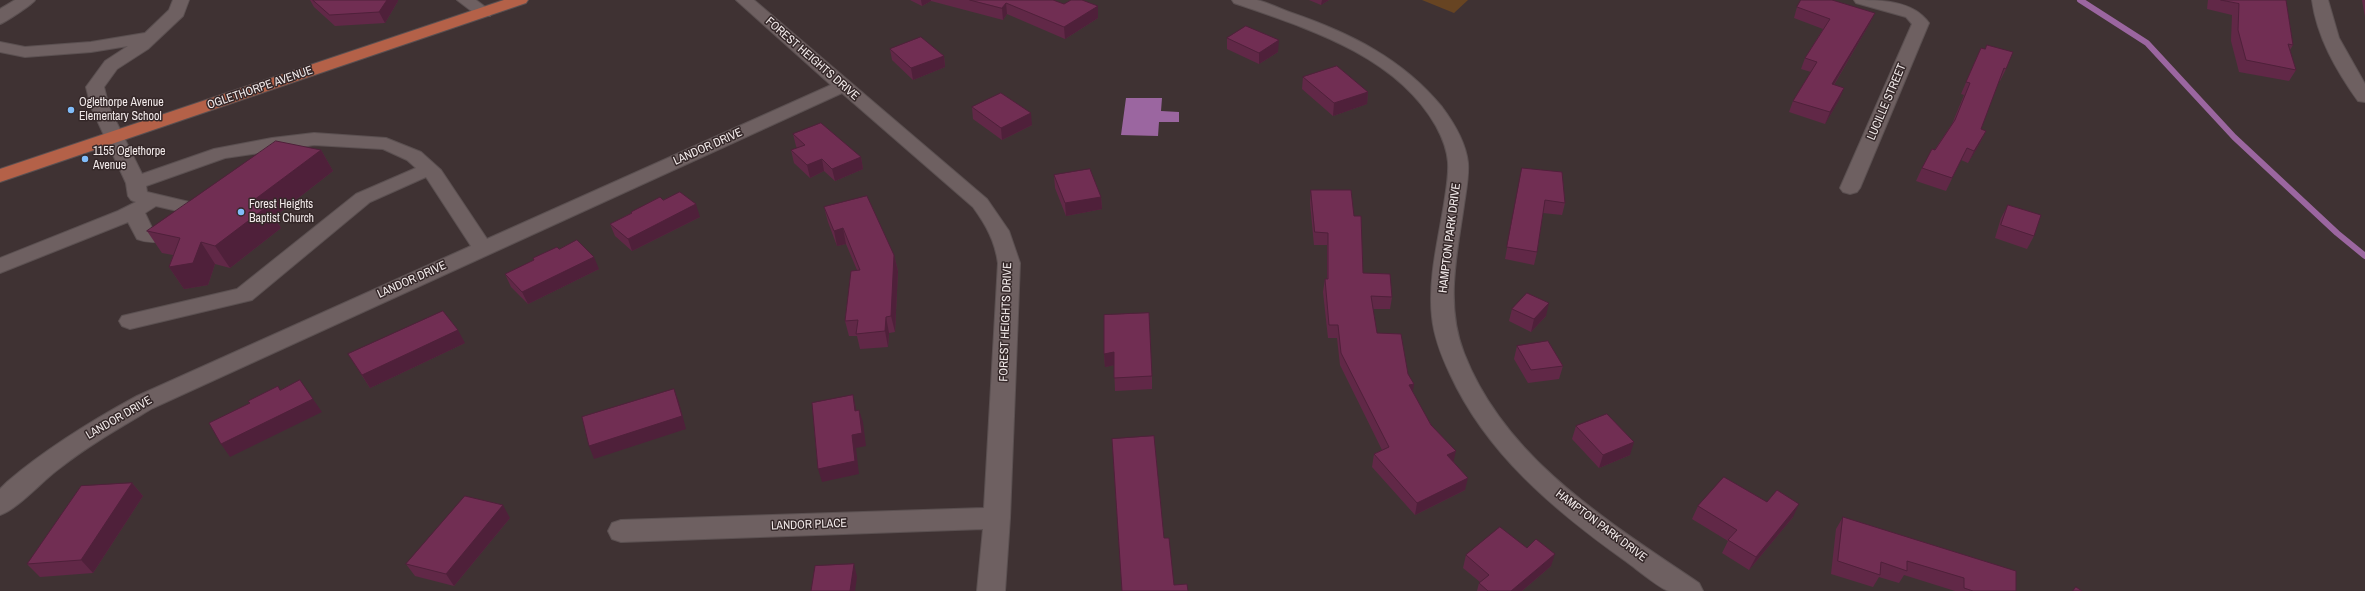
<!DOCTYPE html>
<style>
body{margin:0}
canvas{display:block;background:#3f3233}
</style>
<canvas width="2365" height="591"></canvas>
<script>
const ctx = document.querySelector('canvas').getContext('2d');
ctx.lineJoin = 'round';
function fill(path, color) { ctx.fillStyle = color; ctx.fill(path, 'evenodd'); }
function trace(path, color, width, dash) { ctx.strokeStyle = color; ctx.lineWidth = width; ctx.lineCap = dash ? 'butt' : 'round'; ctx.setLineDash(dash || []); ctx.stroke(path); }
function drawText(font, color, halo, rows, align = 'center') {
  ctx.font = font + ' "Archivo Narrow",sans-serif'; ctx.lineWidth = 3; ctx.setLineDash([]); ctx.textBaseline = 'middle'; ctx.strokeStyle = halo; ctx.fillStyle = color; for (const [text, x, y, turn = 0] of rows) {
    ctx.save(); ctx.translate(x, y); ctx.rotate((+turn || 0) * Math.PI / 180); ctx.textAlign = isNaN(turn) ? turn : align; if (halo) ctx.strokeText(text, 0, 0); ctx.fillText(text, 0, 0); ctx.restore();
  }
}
fill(new Path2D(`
 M 1422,0 L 1468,0 L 1454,13 Z`), '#674422');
fill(new Path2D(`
 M 1126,98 L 1162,98 L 1161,111 L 1179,112 L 1179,122 L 1159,122 L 1158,136 L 1121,135 Z`), '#9b66a0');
trace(new Path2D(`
 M 2080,0 L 2147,43 L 2234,137 L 2337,233 L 2365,256`), '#9b66a0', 6);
const minor = new Path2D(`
 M 15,0 L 35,0 C 33,4 4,23 0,24 L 0,9 Z
 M 173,0 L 189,0 L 183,16 L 148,49 L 117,69 L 104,87 L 109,107 L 142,174 L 214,149 L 272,138 L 314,133 L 386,138 L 421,152 L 441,170 L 487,239 L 831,85 L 736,0 L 754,0 L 987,199 L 1009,231 L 1020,263 L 1010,518 L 1005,591 L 977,591 L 983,529 L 621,542 L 612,539 L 608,531 L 612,523 L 621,520 L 984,508 L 998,263 C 995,241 986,225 973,207 L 842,93 L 153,408 C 121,427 89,445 60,468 C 43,480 18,509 0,515 L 0,489 L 7,482 C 47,448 91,421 137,396 L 471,246 L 426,177 L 370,202 L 252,300 L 130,329 L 122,326 L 119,321 L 122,316 L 237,289 L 356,194 L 416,168 L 407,160 L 383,149 L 314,145 L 225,158 L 146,186 L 147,192 L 206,206 L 209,210 L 206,214 C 183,230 166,250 137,239 L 128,222 L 0,273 L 0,258 L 118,211 L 136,202 L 131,200 L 128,196 L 126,183 L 91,107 L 86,87 L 105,61 L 128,46 L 91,52 L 25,57 L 0,52 L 0,42 L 25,47 L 91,42 L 145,33 L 169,10 ZM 156,206 L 182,212 L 153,230 L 145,213 Z
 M 457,0 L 476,0 L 492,12 L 490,16 L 478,16 Z
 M 1232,0 C 1240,0 1249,0 1257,0 C 1269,3 1281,9 1292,13 C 1350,33 1403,59 1442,107 C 1454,123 1466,143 1468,163 C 1469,177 1466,191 1464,205 C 1457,254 1445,305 1464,353 C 1505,459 1609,522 1699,583 L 1703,591 C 1692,591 1679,591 1669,591 C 1660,589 1633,566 1624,560 C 1554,510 1486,453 1450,374 C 1441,355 1434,337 1432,317 C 1428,279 1438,241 1444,204 C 1446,190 1449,176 1448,162 C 1447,149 1442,137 1436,126 C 1396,55 1306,28 1234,3 Z
 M 1854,0 C 1880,0 1913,0 1929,23 L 1860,188 L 1857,192 L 1850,194 L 1843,192 L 1840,188 L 1912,24 L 1906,17 L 1856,3 Z
 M 2312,0 L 2328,0 L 2339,38 L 2365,84 L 2365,102 L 2358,101 C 2336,70 2317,37 2312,0 Z`);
const major = new Path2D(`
 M 504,0 L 528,0 L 526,3 L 0,182 L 0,169 Z`);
trace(minor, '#5b5051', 2);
trace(major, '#5b5051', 2);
fill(minor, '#6e6061');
fill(major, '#b46148');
fill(new Path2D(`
 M 310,0 L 398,0 L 398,1 L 385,23 L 335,26 L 314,7 Z
 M 910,0 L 1053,0 L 1098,18 L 1065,39 L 1007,14 L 1003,20 L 931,1 L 922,6 Z
 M 1309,0 L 1329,0 L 1321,5 Z
 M 2208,0 L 2286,0 L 2293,45 L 2290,50 L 2296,70 L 2289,81 L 2239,72 L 2231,41 L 2232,15 L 2207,9 Z
 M 2362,0 L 2365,0 L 2365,17 Z
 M 1797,7 L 1875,13 L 1870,23 L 1834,85 L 1844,88 L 1839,100 L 1825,124 L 1789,112 L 1793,101 L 1811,72 L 1801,69 L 1805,58 L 1823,29 L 1794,18 Z
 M 1227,38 L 1278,52 L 1259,64 L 1227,49 Z
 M 1981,48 L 2006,69 L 2000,81 L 1999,80 L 1981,129 L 1986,131 L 1980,143 L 1968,163 L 1961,160 L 1946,191 L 1916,181 L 1922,168 L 1952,124 L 1964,95 L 1961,94 Z
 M 890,49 L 944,56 L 945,67 L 913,80 L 892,60 Z
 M 1303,77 L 1368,92 L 1367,104 L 1333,116 L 1302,89 Z
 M 972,107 L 1032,125 L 1002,140 L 973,119 Z
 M 793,134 L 861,157 L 863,169 L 835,181 L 824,171 L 810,178 L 794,163 L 791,150 L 797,148 L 796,146 Z
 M 321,150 L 333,171 L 274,217 L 281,228 L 230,268 L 215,264 L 208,285 L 184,289 L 169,267 L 173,255 L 162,253 L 147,231 Z
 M 1522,168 L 1565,203 L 1562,215 L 1543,213 L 1537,252 L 1534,265 L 1505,259 Z
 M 1054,175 L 1101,197 L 1102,209 L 1066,216 L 1055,188 Z
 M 1311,190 L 1354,216 L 1363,273 L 1392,297 L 1390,309 L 1373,309 L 1377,333 L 1408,374 L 1414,384 L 1412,392 L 1431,425 L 1454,462 L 1465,490 L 1415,515 L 1372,467 L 1374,454 L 1382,450 L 1340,365 L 1337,338 L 1328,338 L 1323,292 L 1325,279 L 1327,279 L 1327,245 L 1314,245 L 1310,203 Z
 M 2008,205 L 2034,236 L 2027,249 L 1995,238 L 2001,218 Z
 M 824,207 L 894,255 L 898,271 L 895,332 L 889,333 L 888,347 L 860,349 L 857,336 L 849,336 L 845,321 L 857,270 L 846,244 L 837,246 L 828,222 Z
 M 631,212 L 700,217 L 632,251 L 615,236 L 610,224 L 631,213 Z
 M 559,249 L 599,269 L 528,304 L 511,287 L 505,274 L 534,260 L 533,258 Z
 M 1512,309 L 1546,316 L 1531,332 L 1509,321 Z
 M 465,343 L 370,388 L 348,354 Z
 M 1517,346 L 1563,366 L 1559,379 L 1528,383 L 1514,359 Z
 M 1104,354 L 1152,376 L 1152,389 L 1115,391 L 1114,365 L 1105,367 Z
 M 1576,426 L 1630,455 L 1599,468 L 1572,439 Z
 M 132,483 L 143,496 L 93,573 L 40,577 L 27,564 Z
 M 1698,506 L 1793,517 L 1749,570 L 1722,553 L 1728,541 L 1692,519 Z
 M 1843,517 L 2016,591 L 1955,591 L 1904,575 L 1899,583 L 1879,577 L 1873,587 L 1831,574 L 1836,529 Z
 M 510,518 L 454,586 L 415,576 L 406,564 Z
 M 1466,555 L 1551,566 L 1522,591 L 1477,591 L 1479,583 L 1480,582 L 1463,568 Z`), '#612847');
fill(new Path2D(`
 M 387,0 L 398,0 L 398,1 L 385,23 L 379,12 Z
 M 921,0 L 931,0 L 931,1 L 922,6 Z
 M 1322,0 L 1329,0 L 1321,5 Z
 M 1006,3 L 1007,14 L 1003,20 L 1002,8 Z
 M 1098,6 L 1098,18 L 1065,39 L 1064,27 Z
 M 1875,13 L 1870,23 L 1827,96 L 1832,84 Z
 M 1279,40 L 1278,52 L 1259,64 L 1259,53 Z
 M 944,56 L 945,67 L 913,80 L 911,68 Z
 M 1844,88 L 1839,100 L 1825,124 L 1830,112 Z
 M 1368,92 L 1367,104 L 1333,116 L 1334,103 Z
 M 1031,113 L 1032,125 L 1002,140 L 1001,128 Z
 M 1986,131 L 1980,143 L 1968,163 L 1974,151 Z
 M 321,150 L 333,171 L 274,217 L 281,228 L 230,268 L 215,246 L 250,203 Z
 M 861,157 L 863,169 L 835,181 L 832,169 Z
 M 822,159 L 824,171 L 810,178 L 807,165 Z
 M 1101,197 L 1102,209 L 1066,216 L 1065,203 Z
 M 696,204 L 700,217 L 632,251 L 628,239 Z
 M 843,228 L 846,244 L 837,246 L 834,231 Z
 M 201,242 L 215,264 L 208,285 L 184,289 L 169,267 Z
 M 894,255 L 898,271 L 895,332 L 891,316 Z
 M 594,257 L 599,269 L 528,304 L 522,292 Z
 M 1549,303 L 1546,316 L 1531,332 L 1534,319 Z
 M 886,317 L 889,333 L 888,347 L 885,331 Z
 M 458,330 L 465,343 L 370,388 L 362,375 Z
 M 1114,352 L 1115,365 L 1105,367 L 1104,354 Z
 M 1414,384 L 1412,397 L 1409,385 Z
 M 674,389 L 679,402 L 686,429 L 594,459 L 589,446 Z
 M 853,395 L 856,408 L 858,423 L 855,411 Z
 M 313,399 L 322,412 L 230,457 L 221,444 Z
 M 859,410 L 863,422 L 866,446 L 856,448 L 859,474 L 822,482 L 818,469 Z
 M 1634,442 L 1630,455 L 1599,468 L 1603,455 Z
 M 1456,451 L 1453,464 L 1447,455 Z
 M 1468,478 L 1465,490 L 1415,515 L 1417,503 Z
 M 132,483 L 143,496 L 93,573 L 81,560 Z
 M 1799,504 L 1793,517 L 1749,570 L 1756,557 Z
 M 503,505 L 510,518 L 454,586 L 446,574 Z
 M 1555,554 L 1551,566 L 1522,591 L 1511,591 Z
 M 854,564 L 857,577 L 855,591 L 850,591 Z`), '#4f203a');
const building = new Path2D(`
 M 313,0 L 387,0 L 379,12 L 330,15 Z
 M 970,0 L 1053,0 L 1064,4 L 1071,0 L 1082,0 L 1098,6 L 1064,27 L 1006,3 L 1002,8 Z
 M 1801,0 L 1832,0 L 1875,13 L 1832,84 L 1844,88 L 1830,112 L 1793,101 L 1817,62 L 1805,58 L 1830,19 L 1797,7 Z
 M 2221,0 L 2286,0 L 2293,45 L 2288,44 L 2296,70 L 2246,60 L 2238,30 L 2239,4 Z
 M 1246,26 L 1279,40 L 1259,53 L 1227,38 Z
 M 921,37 L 944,56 L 911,68 L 890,49 Z
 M 1987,45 L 2013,52 L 2006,69 L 2004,68 L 1981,129 L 1986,131 L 1974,151 L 1967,148 L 1952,178 L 1922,168 L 1932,149 L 1935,150 L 1955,120 L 1970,83 L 1966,82 L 1981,48 L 1985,49 Z
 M 1337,66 L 1368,92 L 1334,103 L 1303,77 Z
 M 1001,93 L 1031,113 L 1001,128 L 972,107 Z
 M 821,123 L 861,157 L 832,169 L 822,159 L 807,165 L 791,150 L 805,145 L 793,134 Z
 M 276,141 L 321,150 L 250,203 L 268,206 L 215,246 L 201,242 L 193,263 L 169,267 L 180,238 L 147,231 Z
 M 1522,168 L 1562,172 L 1565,203 L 1545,200 L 1537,252 L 1507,247 Z
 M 1090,169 L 1101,197 L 1065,203 L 1054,175 Z
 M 1311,190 L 1351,190 L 1354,216 L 1361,216 L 1363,273 L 1390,274 L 1392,297 L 1371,296 L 1377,333 L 1401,334 L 1408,374 L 1414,384 L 1409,385 L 1431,425 L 1456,451 L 1447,455 L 1468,478 L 1417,503 L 1374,454 L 1389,447 L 1341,353 L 1338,325 L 1329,325 L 1325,279 L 1328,279 L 1328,233 L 1315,232 Z
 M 680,192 L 696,204 L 628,239 L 610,224 L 632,213 L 631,212 L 660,197 L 663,200 Z
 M 867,196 L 894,255 L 891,316 L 886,317 L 885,331 L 856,334 L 858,320 L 845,321 L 851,271 L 860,270 L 843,228 L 834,231 L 824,207 Z
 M 2008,205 L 2041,215 L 2034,236 L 2001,225 Z
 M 577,240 L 594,257 L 522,292 L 505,274 L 534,260 L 533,258 L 557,247 L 559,249 Z
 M 1527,293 L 1549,303 L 1534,319 L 1512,309 Z
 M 443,311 L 458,330 L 362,375 L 348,354 Z
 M 1149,313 L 1152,376 L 1114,378 L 1114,352 L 1104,354 L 1104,315 Z
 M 1548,341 L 1563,366 L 1531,370 L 1517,346 Z
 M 300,380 L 313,399 L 221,444 L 209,423 L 250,403 L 248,401 L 278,386 L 280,390 Z
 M 674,389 L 682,416 L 589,446 L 582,417 Z
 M 853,395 L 855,411 L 859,410 L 862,433 L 852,435 L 855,461 L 818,469 L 812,403 Z
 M 1607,414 L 1634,442 L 1603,455 L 1576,426 Z
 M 1154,436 L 1164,538 L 1169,538 L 1174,585 L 1187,584 L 1188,591 L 1122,591 L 1112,439 Z
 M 1724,477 L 1767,502 L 1777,490 L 1799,504 L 1756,557 L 1728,540 L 1737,530 L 1698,506 Z
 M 132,483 L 81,560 L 27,564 L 81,486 Z
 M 465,496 L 503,505 L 446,574 L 406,564 Z
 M 1843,517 L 2016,571 L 2016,591 L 1973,591 L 1964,588 L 1964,578 L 1907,561 L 1907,571 L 1881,562 L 1880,575 L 1838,561 Z
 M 1500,527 L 1527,548 L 1536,539 L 1555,554 L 1511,591 L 1488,591 L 1479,583 L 1489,575 L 1466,555 Z
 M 854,564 L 850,591 L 811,591 L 815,566 Z
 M 2076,587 L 2082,591 L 2073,591 Z`);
fill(building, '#712e53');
trace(building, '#4f203a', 1);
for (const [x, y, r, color] of [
 [71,110,4,"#81bdfa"],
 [85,159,4,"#81bdfa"],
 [241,212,4,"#81bdfa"]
]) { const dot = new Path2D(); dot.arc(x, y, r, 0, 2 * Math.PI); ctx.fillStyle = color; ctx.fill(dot); trace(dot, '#352829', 1.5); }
drawText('12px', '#f1e9e9', '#352829', [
 ["FOREST HEIGHTS DRIVE",812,59,41],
 ["OGLETHORPE AVENUE",260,88,-19],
 ["LUCILLE STREET",1887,102,-67],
 ["LANDOR DRIVE",708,147,-24],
 ["HAMPTON PARK DRIVE",1450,238,-83],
 ["LANDOR DRIVE",412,280,-24],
 ["FOREST HEIGHTS DRIVE",1006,322,-88],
 ["LANDOR DRIVE",119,418,-30],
 ["LANDOR PLACE",809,525,-2],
 ["HAMPTON PARK DRIVE",1601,526,37]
]);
drawText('12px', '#f1e9e9', '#352829', [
 ["Oglethorpe Avenue",79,103],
 ["Elementary School",79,117],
 ["1155 Oglethorpe",93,152],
 ["Avenue",93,166],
 ["Forest Heights",249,205],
 ["Baptist Church",249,219]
], 'left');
</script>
